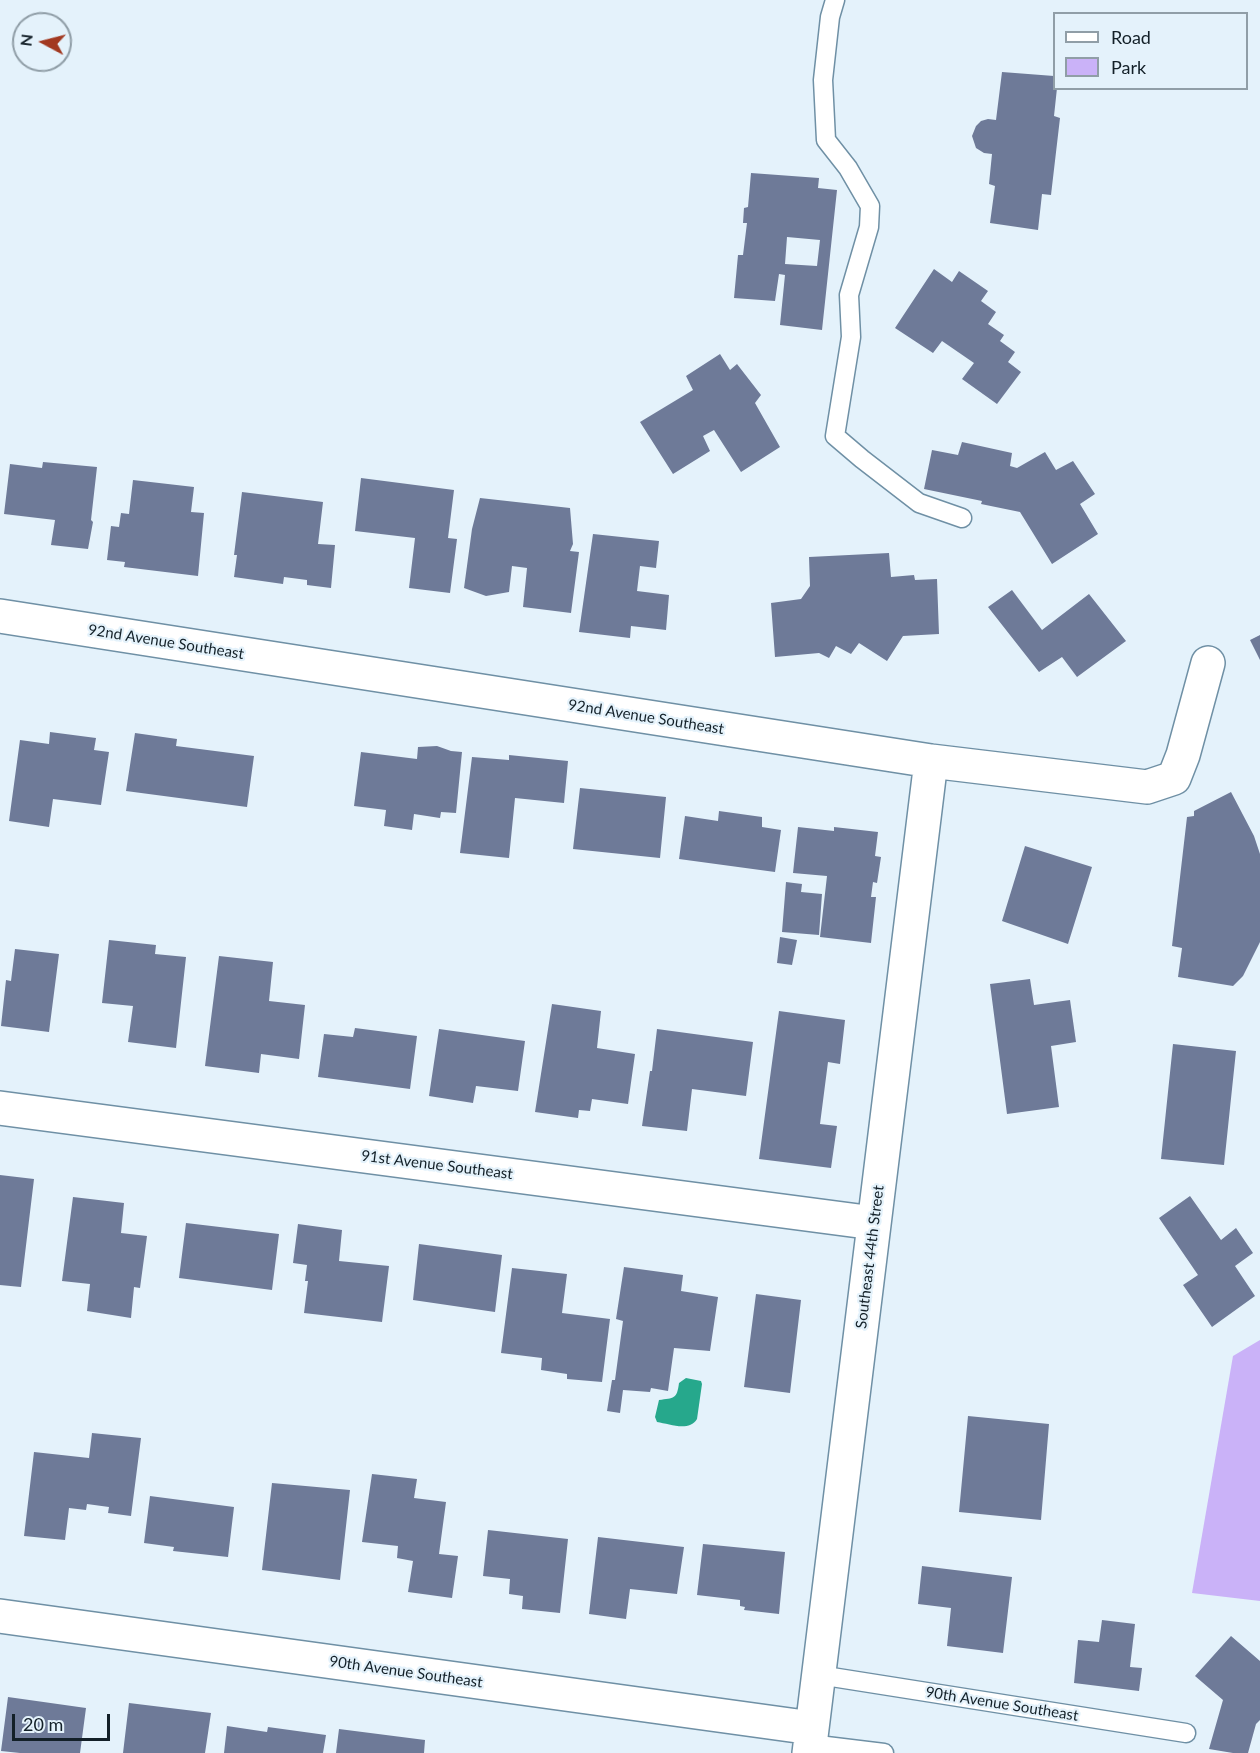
<!DOCTYPE html>
<style>
body{margin:0}
#map{position:relative;width:1260px;height:1753px;overflow:hidden;background:#e4f2fb;font-family:Lato,sans-serif}
canvas{display:block}
.legend{position:absolute;left:1053px;top:12px;width:195px;height:78px;box-sizing:border-box;background:#e4f2fb;border:2px solid #909ea7;margin:0;padding:8px 10px;list-style:none;font-size:18px;color:#132028}
.legend li{display:flex;align-items:center;gap:12px;height:30px}
.legend b{width:30px;border:2px solid #909ea7}
.north{position:absolute;left:12px;top:12px;width:60px;height:60px;box-sizing:border-box;background:#e4f2fb;border:2px solid #909ea7;border-radius:50%;rotate:277deg;font-size:16px;font-weight:700;line-height:24px;text-align:center;color:#132028}
.north::after{content:'';display:block;margin:auto;width:21px;height:27px;background:#a23921;clip-path:polygon(50% 0,100% 100%,50% 72%,0 100%)}
.scale{position:absolute;left:12px;top:1714px;width:98px;height:27px;box-sizing:border-box;border:3px solid #132028;border-top:0;padding-left:8px;font-size:18px;line-height:21px;white-space:nowrap;color:#132028;-webkit-text-stroke:4px #e4f2fb;paint-order:stroke}
</style>
<div id="map">
<canvas width="1260" height="1753"></canvas>
<ul class="legend">
<li><b style="height:8px;background:#fff"></b>Road</li>
<li><b style="height:16px;background:#cab2f8"></b>Park</li>
</ul>
<div class="north">N</div>
<div class="scale">20 m</div>
</div>
<script>
const ctx = document.querySelector('canvas').getContext('2d');
ctx.lineJoin = 'round';
function fill(path, color) { ctx.fillStyle = color; ctx.fill(path, 'evenodd'); }
function trace(path, color, width, dash) { ctx.strokeStyle = color; ctx.lineWidth = width; ctx.lineCap = dash ? 'butt' : 'round'; ctx.setLineDash(dash || []); ctx.stroke(path); }
function drawText(font, color, halo, rows, align = 'center') {
  ctx.font = font + ' Lato,sans-serif'; ctx.lineWidth = 4.5; ctx.setLineDash([]); ctx.textBaseline = 'middle'; ctx.strokeStyle = halo; ctx.fillStyle = color; for (const [text, x, y, turn = 0] of rows) {
    ctx.save(); ctx.translate(x, y); ctx.rotate((+turn || 0) * Math.PI / 180); ctx.textAlign = isNaN(turn) ? turn : align; if (halo) ctx.strokeText(text, 0, 0); ctx.fillText(text, 0, 0); ctx.restore();
  }
}
fill(new Path2D(`
 M 1260,1340 L 1260,1601 L 1192,1593 L 1233,1356 Z`), '#cab2f8');
fill(new Path2D(`
 M 686,1378 L 701,1381 L 702,1384 L 697,1419 C 689,1432 670,1424 657,1422 L 655,1417 L 659,1400 C 674,1398 677,1399 679,1383 Z`), '#26a88c');
fill(new Path2D(`
 M 1002,72 L 1054,76 L 1054,88 L 1057,88 L 1054,116 L 1060,118 L 1051,195 L 1042,194 L 1038,230 L 990,223 L 995,186 L 989,184 L 992,154 L 984,153 L 976,148 L 972,136 L 976,126 L 981,121 L 988,119 L 996,120 Z
 M 751,173 L 819,178 L 818,188 L 837,190 L 822,330 L 780,325 L 785,275 L 779,274 L 775,301 L 734,298 L 738,255 L 743,255 L 747,223 L 743,223 L 744,208 L 748,207 ZM 787,237 L 820,240 L 817,266 L 785,264 Z
 M 934,269 L 952,282 L 959,271 L 988,291 L 981,301 L 996,312 L 988,324 L 1004,335 L 1000,341 L 1015,352 L 1008,362 L 1021,372 L 997,404 L 962,379 L 974,363 L 942,341 L 933,353 L 895,328 Z
 M 720,354 L 730,370 L 737,364 L 761,395 L 755,403 L 780,447 L 741,472 L 714,430 L 703,436 L 710,451 L 673,474 L 640,422 L 693,390 L 686,376 Z
 M 962,442 L 1012,453 L 1010,466 L 1017,468 L 1045,452 L 1056,470 L 1073,461 L 1095,494 L 1080,504 L 1098,534 L 1052,564 L 1020,512 L 981,504 L 982,501 L 924,489 L 932,450 L 958,455 Z
 M 43,462 L 97,467 L 91,520 L 93,522 L 88,549 L 51,545 L 55,520 L 4,514 L 10,464 L 42,468 Z
 M 361,478 L 454,490 L 448,538 L 457,539 L 450,593 L 409,588 L 415,538 L 355,531 Z
 M 133,480 L 194,487 L 191,512 L 204,513 L 198,576 L 124,567 L 125,562 L 107,560 L 111,526 L 119,527 L 121,513 L 129,514 Z
 M 242,492 L 323,502 L 318,544 L 335,545 L 331,588 L 307,585 L 307,580 L 284,577 L 283,584 L 234,577 L 237,555 L 234,555 Z
 M 480,498 L 570,508 L 573,544 L 570,551 L 579,552 L 571,613 L 523,607 L 527,568 L 512,566 L 509,592 L 486,596 L 464,588 L 472,529 Z
 M 593,534 L 659,541 L 656,568 L 640,566 L 637,591 L 669,595 L 666,630 L 631,626 L 630,638 L 579,632 Z
 M 889,553 L 891,577 L 914,575 L 915,580 L 937,579 L 939,634 L 903,636 L 887,661 L 859,643 L 851,654 L 836,646 L 829,658 L 819,653 L 775,657 L 771,603 L 801,599 L 810,586 L 809,557 Z
 M 1012,590 L 1042,630 L 1089,594 L 1126,641 L 1077,677 L 1062,657 L 1039,672 L 988,607 Z
 M 1260,635 L 1260,660 L 1250,640 Z
 M 50,732 L 96,738 L 94,750 L 109,752 L 101,805 L 53,799 L 49,827 L 9,821 L 20,740 L 49,744 Z
 M 135,733 L 177,739 L 176,746 L 254,756 L 247,807 L 126,791 Z
 M 437,746 L 451,751 L 462,752 L 456,813 L 441,812 L 440,818 L 414,814 L 412,830 L 384,826 L 386,810 L 354,806 L 361,752 L 417,759 L 418,747 Z
 M 509,755 L 568,761 L 564,803 L 515,798 L 509,858 L 460,853 L 472,757 L 509,760 Z
 M 580,788 L 666,797 L 660,858 L 573,849 Z
 M 1231,792 L 1254,836 L 1260,854 L 1260,942 L 1243,976 L 1233,986 L 1178,977 L 1182,948 L 1172,946 L 1187,817 L 1194,816 L 1194,811 Z
 M 719,811 L 762,817 L 762,827 L 781,830 L 775,872 L 679,859 L 685,816 L 718,821 Z
 M 798,827 L 834,831 L 834,827 L 878,832 L 875,856 L 881,857 L 877,883 L 873,882 L 871,897 L 876,897 L 871,943 L 820,937 L 827,876 L 793,873 Z
 M 1025,846 L 1092,867 L 1068,944 L 1002,921 Z
 M 786,882 L 802,884 L 801,892 L 822,894 L 819,935 L 782,932 Z
 M 780,937 L 797,940 L 792,965 L 777,963 Z
 M 109,940 L 156,945 L 155,954 L 186,957 L 176,1048 L 128,1042 L 133,1006 L 102,1003 Z
 M 15,949 L 59,954 L 49,1032 L 1,1026 L 6,980 L 11,981 Z
 M 219,956 L 273,962 L 269,1001 L 305,1005 L 299,1059 L 261,1054 L 259,1073 L 205,1066 Z
 M 1030,979 L 1034,1005 L 1070,1000 L 1076,1042 L 1051,1046 L 1059,1107 L 1007,1114 L 990,984 Z
 M 552,1004 L 601,1011 L 597,1048 L 635,1054 L 628,1104 L 592,1099 L 590,1111 L 579,1110 L 578,1118 L 535,1112 Z
 M 779,1011 L 845,1020 L 840,1064 L 828,1062 L 820,1124 L 837,1126 L 831,1168 L 759,1159 Z
 M 355,1028 L 417,1036 L 410,1089 L 318,1077 L 324,1034 L 353,1037 Z
 M 439,1029 L 525,1041 L 518,1091 L 476,1086 L 473,1103 L 429,1096 Z
 M 657,1029 L 753,1042 L 746,1096 L 692,1089 L 687,1131 L 642,1126 L 650,1071 L 652,1071 Z
 M 1173,1044 L 1236,1051 L 1224,1165 L 1161,1159 Z
 M 0,1175 L 34,1179 L 21,1287 L 0,1285 Z
 M 1190,1196 L 1221,1240 L 1236,1228 L 1253,1253 L 1235,1266 L 1255,1296 L 1212,1327 L 1183,1285 L 1198,1275 L 1159,1218 Z
 M 73,1197 L 124,1203 L 121,1233 L 147,1236 L 140,1288 L 134,1287 L 131,1318 L 87,1311 L 90,1284 L 62,1281 Z
 M 186,1223 L 279,1234 L 272,1290 L 179,1278 Z
 M 298,1224 L 342,1230 L 339,1261 L 389,1266 L 382,1322 L 304,1313 L 308,1281 L 305,1281 L 307,1265 L 293,1263 Z
 M 419,1244 L 502,1255 L 495,1312 L 413,1300 Z
 M 624,1267 L 683,1275 L 681,1291 L 718,1297 L 710,1351 L 674,1348 L 668,1391 L 651,1388 L 650,1392 L 623,1390 L 620,1413 L 607,1411 L 612,1380 L 615,1380 L 623,1321 L 616,1319 Z
 M 512,1268 L 567,1274 L 562,1313 L 610,1319 L 602,1382 L 567,1379 L 567,1374 L 541,1370 L 542,1358 L 501,1353 Z
 M 756,1294 L 801,1300 L 790,1393 L 744,1387 Z
 M 968,1416 L 1049,1424 L 1041,1520 L 959,1512 Z
 M 92,1433 L 141,1438 L 131,1516 L 108,1513 L 109,1507 L 87,1504 L 86,1510 L 69,1508 L 65,1540 L 24,1536 L 34,1452 L 89,1458 Z
 M 372,1474 L 417,1479 L 414,1498 L 446,1502 L 439,1554 L 458,1556 L 452,1598 L 408,1592 L 413,1561 L 397,1558 L 398,1546 L 362,1542 Z
 M 272,1483 L 350,1490 L 340,1580 L 262,1570 Z
 M 150,1496 L 234,1507 L 228,1557 L 173,1551 L 174,1547 L 144,1543 Z
 M 488,1530 L 568,1539 L 560,1613 L 522,1609 L 523,1596 L 509,1594 L 510,1579 L 483,1576 Z
 M 598,1537 L 684,1547 L 677,1594 L 630,1589 L 626,1619 L 589,1614 Z
 M 703,1544 L 785,1552 L 779,1614 L 744,1610 L 745,1607 L 740,1606 L 740,1600 L 697,1595 Z
 M 922,1566 L 1012,1577 L 1003,1653 L 947,1646 L 951,1608 L 918,1604 Z
 M 1102,1620 L 1135,1624 L 1130,1667 L 1142,1668 L 1139,1691 L 1074,1683 L 1078,1640 L 1099,1642 Z
 M 1231,1636 L 1260,1661 L 1260,1720 L 1256,1724 L 1248,1753 L 1233,1753 L 1209,1749 L 1223,1700 L 1195,1676 Z
 M 8,1697 L 86,1708 L 80,1753 L 20,1753 L 1,1751 Z
 M 129,1703 L 211,1713 L 205,1753 L 123,1753 Z
 M 227,1726 L 267,1732 L 268,1727 L 326,1735 L 323,1753 L 224,1753 Z
 M 339,1729 L 425,1740 L 424,1753 L 336,1753 Z`), '#6e7a98');
const lane = new Path2D(`
 M 835,0 L 830,17 L 823,80 L 826,140 L 848,168 L 870,206 L 869,227 L 849,295 L 851,337 L 835,436 L 862,459 L 919,503 L 962,518
 M 819,1675 L 1186,1733
 M 810,1744 L 884,1753`);
const street = new Path2D(`
 M 0,616 L 931,761 L 1147,787 L 1174,778 L 1183,755 L 1208,663
 M 0,1108 L 874,1223
 M 0,1616 L 812,1728
 M 809,1753 L 931,761`);
trace(lane, '#6f90a5', 21);
trace(street, '#6f90a5', 36);
trace(lane, '#fff', 18);
trace(street, '#fff', 33);
drawText('15px', '#132028', '#e4f2fb', [
 ["92nd Avenue Southeast",166,642,9],
 ["92nd Avenue Southeast",646,717,9],
 ["91st Avenue Southeast",437,1165,7],
 ["Southeast 44th Street",870,1257,-83],
 ["90th Avenue Southeast",406,1672,8],
 ["90th Avenue Southeast",1002,1704,9]
]);
</script>
